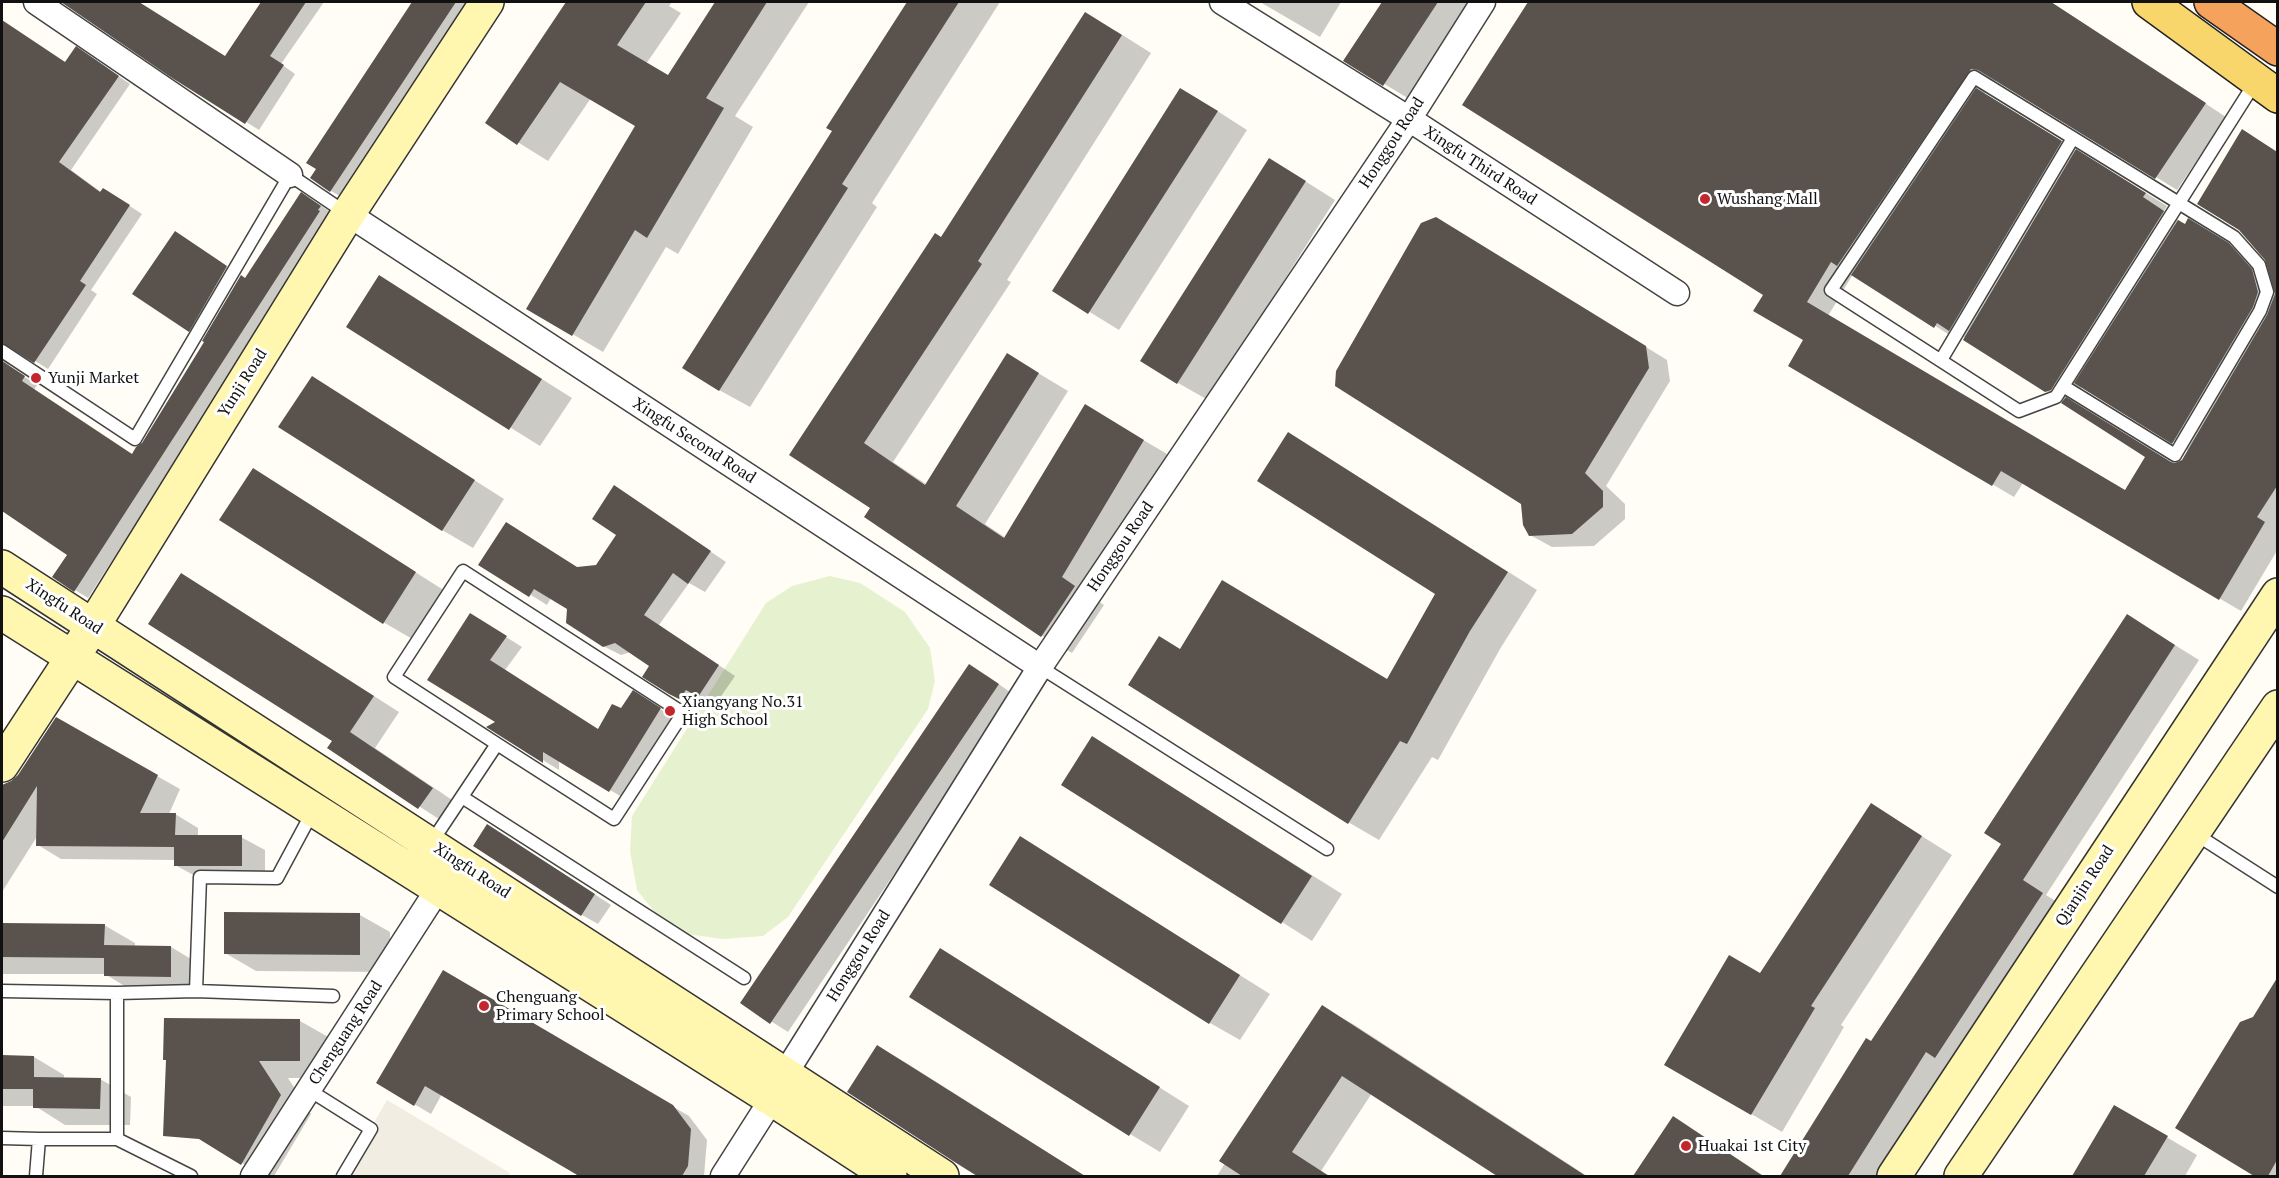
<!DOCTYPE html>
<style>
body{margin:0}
#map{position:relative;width:2279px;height:1178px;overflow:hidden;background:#fffdf5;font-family:"PT Serif",serif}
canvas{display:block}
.frame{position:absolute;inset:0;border:3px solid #111;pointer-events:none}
</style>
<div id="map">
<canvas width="2279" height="1178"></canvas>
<div class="frame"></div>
</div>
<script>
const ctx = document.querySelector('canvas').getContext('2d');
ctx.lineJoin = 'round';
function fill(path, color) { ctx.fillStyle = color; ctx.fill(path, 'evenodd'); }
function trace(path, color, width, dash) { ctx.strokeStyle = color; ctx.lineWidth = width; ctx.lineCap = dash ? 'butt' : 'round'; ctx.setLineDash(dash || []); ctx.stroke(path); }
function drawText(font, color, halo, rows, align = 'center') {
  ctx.font = font + ' "PT Serif",serif'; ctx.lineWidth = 6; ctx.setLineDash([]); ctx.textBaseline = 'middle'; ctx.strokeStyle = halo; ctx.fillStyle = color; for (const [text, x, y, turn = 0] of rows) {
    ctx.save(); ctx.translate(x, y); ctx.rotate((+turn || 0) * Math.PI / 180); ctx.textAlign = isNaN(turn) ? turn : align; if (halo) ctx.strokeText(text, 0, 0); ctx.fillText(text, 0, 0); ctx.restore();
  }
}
fill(new Path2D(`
 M 830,576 L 860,583 L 905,612 L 930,648 L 935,681 L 928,709 L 788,917 L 763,936 L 723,939 L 687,934 L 656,914 L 637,890 L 630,851 L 632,816 L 766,603 L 792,586 Z`), '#e6f2cf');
fill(new Path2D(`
 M 387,1100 L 510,1173 L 508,1176 L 343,1176 Z`), '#f1ede2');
fill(new Path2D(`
 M 63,2 L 138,2 L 226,58 L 263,2 L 324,2 L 281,64 L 295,74 L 259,130 L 170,74 Z
 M 414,2 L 478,2 L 347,200 L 331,191 L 318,169 L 309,163 Z
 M 568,2 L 672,2 L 669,6 L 681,13 L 646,64 L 669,77 L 717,2 L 809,2 L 735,116 L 753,127 L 678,254 L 666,247 L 603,352 L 528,308 L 637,126 L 591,98 L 548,161 L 487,123 Z
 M 909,2 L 1000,2 L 872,203 L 877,207 L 750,407 L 719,390 L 834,131 L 829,127 Z
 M 1260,2 L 1341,2 L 1320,37 Z
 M 1383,2 L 1480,2 L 1414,102 L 1345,60 Z
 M 1530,2 L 2051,2 L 2226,117 L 2177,190 L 2000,81 L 1993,81 L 1984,94 L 2167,206 L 2164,211 L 2186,225 L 2210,233 L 2251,258 L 2273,283 L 2263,143 L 2278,152 L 2278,549 L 2241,611 L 2023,483 L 2014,497 L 1790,365 L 1805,340 L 1765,294 L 1464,105 ZM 1853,274 L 1956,339 L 1959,335 L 1965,338 L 2147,457 L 2126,491 L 1828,316 ZM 2082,386 L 2189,451 L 2183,460 L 2172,464 L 2072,403 Z
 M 2,21 L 66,63 L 89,56 L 130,84 L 71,170 L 101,192 L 116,197 L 142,214 L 91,290 L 97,294 L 48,369 L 16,349 L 8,353 L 6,359 L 10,367 L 37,385 L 34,390 L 133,456 L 143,444 L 246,280 L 314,201 L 333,214 L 332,220 L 88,598 L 54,577 L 69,554 L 2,509 Z
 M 1116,31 L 1151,53 L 1007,280 L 1011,282 L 893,462 L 926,484 L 1038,373 L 1068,391 L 985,524 L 1006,538 L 1116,424 L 1174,458 L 1091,596 L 1104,605 L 1072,653 L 1041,635 L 872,508 L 791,455 L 942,239 Z
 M 1211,107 L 1247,130 L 1119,330 L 1054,290 Z
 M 1300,178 L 1335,200 L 1208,400 L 1178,383 Z
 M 1458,231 L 1667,360 L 1670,381 L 1606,486 L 1625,504 L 1625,519 L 1594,546 L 1552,547 L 1530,535 Z
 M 180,236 L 231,270 L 194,333 L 189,330 Z
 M 380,277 L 572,398 L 540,446 L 348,326 Z
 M 342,396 L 504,499 L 473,548 L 442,530 Z
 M 1319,452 L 1537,590 L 1500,649 L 1438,760 L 1432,757 L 1379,840 L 1348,822 L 1181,651 L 1388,680 L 1437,593 Z
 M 615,487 L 726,562 L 705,592 L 689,583 L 659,625 L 735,676 L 715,705 L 703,698 L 696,708 L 680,698 L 644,676 L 651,666 L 631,652 L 621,655 L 603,646 L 569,608 L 551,598 L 547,605 L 481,564 L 578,568 L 596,566 L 618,534 Z
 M 283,488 L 445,591 L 414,640 L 383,622 Z
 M 208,590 L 399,712 L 375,748 L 458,804 L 445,823 L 329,748 L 334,741 Z
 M 471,615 L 522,647 L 505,670 L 599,730 L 621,710 L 649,702 L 676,719 L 627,800 L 559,760 L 559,770 L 489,727 L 498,723 Z
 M 2128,616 L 2199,660 L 2046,895 L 2067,908 L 1881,1176 L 1782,1176 L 1867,1040 L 1872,1043 L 2003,844 Z
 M 986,675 L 1014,695 L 788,1032 L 742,1003 Z
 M 56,719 L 180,789 L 169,814 L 175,814 L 198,828 L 198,837 L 241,837 L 265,850 L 265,879 L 199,878 L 175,865 L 176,860 L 61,859 L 38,845 L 38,835 L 2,892 L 2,788 L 19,776 Z
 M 1093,738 L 1342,894 L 1312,941 L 1063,784 Z
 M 1872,805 L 1952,855 L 1841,1025 L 1844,1027 L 1782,1132 L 1666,1064 L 1761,975 Z
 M 504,835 L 611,905 L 598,924 L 582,915 Z
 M 1021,838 L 1270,994 L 1240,1040 L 1210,1023 Z
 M 360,915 L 390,932 L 390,972 L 256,971 L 225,953 Z
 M 2,925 L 104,925 L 135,943 L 135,947 L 171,947 L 201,965 L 201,994 L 136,993 L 105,974 L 2,974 Z
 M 941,950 L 1189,1106 L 1160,1152 L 1130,1134 Z
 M 443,972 L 689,1116 L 707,1140 L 704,1176 L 575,1176 L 577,1173 L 442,1094 L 431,1114 L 378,1083 Z
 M 2278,981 L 2278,1176 L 2256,1176 L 2177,1128 L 2254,1018 Z
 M 1322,1007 L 1353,1024 L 1587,1176 L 1497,1176 L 1498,1175 L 1372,1093 L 1321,1171 L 1330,1176 L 1217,1176 Z
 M 300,1021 L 330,1038 L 330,1078 L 288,1078 L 311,1114 L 274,1176 L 264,1176 L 242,1163 L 167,1060 Z
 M 878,1047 L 908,1064 L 1085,1176 L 981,1176 L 849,1091 Z
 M 2,1057 L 34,1057 L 64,1075 L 64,1079 L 100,1079 L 131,1097 L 130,1125 L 65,1125 L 35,1106 L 2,1106 Z
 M 2115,1107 L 2197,1155 L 2185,1176 L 2074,1176 Z
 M 1674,1118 L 1698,1133 L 1764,1176 L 1635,1176 Z`), '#0003');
fill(new Path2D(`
 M 61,2 L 139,2 L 225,56 L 261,2 L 306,2 L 270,56 L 284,65 L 245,124 L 169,76 Z
 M 412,2 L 456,2 L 330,192 L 310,178 L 316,169 L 306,163 Z
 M 566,2 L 646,2 L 617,45 L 668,75 L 715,2 L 767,2 L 706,98 L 724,108 L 647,238 L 635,230 L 572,336 L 526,309 L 635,126 L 560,82 L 517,145 L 485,123 Z
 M 907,2 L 959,2 L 842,184 L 848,188 L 719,391 L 682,368 L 832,131 L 826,128 Z
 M 1382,2 L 1438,2 L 1383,86 L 1343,61 Z
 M 1528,2 L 2051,2 L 2206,103 L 2155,179 L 1978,70 L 1971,69 L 1837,266 L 1831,262 L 1807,302 L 2125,490 L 2145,457 L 2061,403 L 2066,397 L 2171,462 L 2175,463 L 2182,460 L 2267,315 L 2275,294 L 2265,260 L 2239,230 L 2197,204 L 2242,129 L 2277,152 L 2277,486 L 2257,517 L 2265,522 L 2219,600 L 2001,471 L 1992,486 L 1788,366 L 1803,340 L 1753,311 L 1763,295 L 1462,105 Z
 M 1085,12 L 1122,35 L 978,261 L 982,264 L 864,443 L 925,485 L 1007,353 L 1039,373 L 956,506 L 1004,538 L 1085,404 L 1144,440 L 1062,577 L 1075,586 L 1041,637 L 864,517 L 870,508 L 789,455 L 935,233 L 941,237 Z
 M 2,20 L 65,62 L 76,46 L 119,76 L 59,162 L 100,192 L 103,188 L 130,205 L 80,281 L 86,285 L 34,363 L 2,343 Z
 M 1180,88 L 1218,111 L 1088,314 L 1052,291 Z
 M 1976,88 L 2062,141 L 1949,331 L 1937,323 L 1934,328 L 1851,275 Z
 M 2076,149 L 2146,193 L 2143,197 L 2164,211 L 2051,390 L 2045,392 L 1963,340 Z
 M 1269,158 L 1306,181 L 1177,384 L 1140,361 Z
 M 301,192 L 321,206 L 318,210 L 320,211 L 74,592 L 52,577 L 67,555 L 2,511 L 2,361 L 25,376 L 22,381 L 132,454 L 136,447 L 142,443 L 204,342 L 202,341 L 241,275 L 245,278 Z
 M 1436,217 L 1646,346 L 1649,368 L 1585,473 L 1603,491 L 1603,507 L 1572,534 L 1529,536 L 1523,525 L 1521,504 L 1335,386 L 1336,371 L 1421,223 Z
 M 2188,218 L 2229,243 L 2252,269 L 2258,292 L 2253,307 L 2172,444 L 2074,383 L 2178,220 L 2185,224 Z
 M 175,231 L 227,266 L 189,332 L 132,294 Z
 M 379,275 L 542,379 L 509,430 L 346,327 Z
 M 312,376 L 475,480 L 442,531 L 278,427 Z
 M 1288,432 L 1508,572 L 1470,631 L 1407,744 L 1400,741 L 1348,824 L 1128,685 L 1159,636 L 1180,649 L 1222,580 L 1387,679 L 1435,594 L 1257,481 Z
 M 253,468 L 416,572 L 383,624 L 219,520 Z
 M 614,485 L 711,551 L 688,584 L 673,573 L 644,615 L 719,665 L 698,697 L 686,690 L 679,699 L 669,694 L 642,677 L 649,666 L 615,643 L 603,647 L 566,623 L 567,609 L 534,589 L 529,597 L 478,565 L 506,522 L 577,567 L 596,565 L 616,535 L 592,519 Z
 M 181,573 L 374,696 L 350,732 L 433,788 L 418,809 L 327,748 L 332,741 L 148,624 Z
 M 470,613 L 507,636 L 490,660 L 598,729 L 612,704 L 621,708 L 633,690 L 661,708 L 609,792 L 543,752 L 543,763 L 486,727 L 495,722 L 427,680 Z
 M 2127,614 L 2175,645 L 2023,880 L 2043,893 L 1935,1058 L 1926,1052 L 1848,1176 L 1780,1176 L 1866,1038 L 1871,1041 L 2001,844 L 1984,833 Z
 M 969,664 L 999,684 L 770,1024 L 740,1003 Z
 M 56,717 L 158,775 L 140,813 L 176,813 L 175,835 L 242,835 L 242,866 L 174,866 L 174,847 L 36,846 L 37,786 L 2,842 L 2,785 L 11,781 L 18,775 Z
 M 1092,736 L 1312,876 L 1281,924 L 1061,785 Z
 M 1871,803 L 1922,836 L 1811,1006 L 1815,1008 L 1751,1115 L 1664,1065 L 1729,955 L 1760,973 Z
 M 487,824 L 595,894 L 581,916 L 473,846 Z
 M 1020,836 L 1240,975 L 1209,1024 L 989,885 Z
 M 224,912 L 360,913 L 360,955 L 224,954 Z
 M 2,923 L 105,924 L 104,945 L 171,946 L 171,977 L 104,976 L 104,958 L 2,957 Z
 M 940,948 L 1160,1087 L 1129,1136 L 909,997 Z
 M 443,970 L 673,1105 L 691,1129 L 688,1166 L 682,1176 L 579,1176 L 425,1086 L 414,1106 L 376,1083 Z
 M 2277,978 L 2277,1160 L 2268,1176 L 2254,1176 L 2175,1128 L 2240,1022 L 2253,1017 Z
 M 1322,1005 L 1586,1176 L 1497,1176 L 1342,1076 L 1292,1152 L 1329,1176 L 1242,1176 L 1219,1161 Z
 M 164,1018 L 300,1019 L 300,1061 L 259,1061 L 281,1095 L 241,1165 L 199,1139 L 163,1136 L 166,1060 L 163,1060 Z
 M 877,1045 L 1085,1176 L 977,1176 L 953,1161 L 847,1092 Z
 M 2,1055 L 34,1056 L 34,1077 L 101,1078 L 100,1109 L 33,1108 L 33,1089 L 2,1089 Z
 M 2114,1105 L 2168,1136 L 2144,1176 L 2072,1176 Z
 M 1673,1116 L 1763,1176 L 1633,1176 Z`), '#5a524d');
const lane = new Path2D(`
 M 2,351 L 135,439 L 290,175 L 346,213
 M 1941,360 L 2073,138
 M 2063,386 L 2175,455 L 2260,311 L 2267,292 L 2259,265 L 2234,237 L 1974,77 L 1831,290 L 2019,411 L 2056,397 L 2063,386 L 2256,81
 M 1040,667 L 1327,849
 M 462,797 L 744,978
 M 2194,833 L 2278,887
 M 431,843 L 497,744 L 614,819 L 683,713 L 463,571 L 394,677 L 497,744
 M 2,991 L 117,993
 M 196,991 L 333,996
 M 309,1090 L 371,1129 L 343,1176
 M 2,1138 L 39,1139
 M 117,1139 L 191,1176
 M 36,1176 L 39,1139 L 117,1139 L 117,993 L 196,991 L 200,877 L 277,878 L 313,811`);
const street = new Path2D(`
 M 36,2 L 290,175
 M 1222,2 L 1409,119 L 1677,293
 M 348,214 L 1040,667
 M 253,1176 L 438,889
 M 723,1176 L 772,1099 L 785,1074 L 1040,667 L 1409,119 L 1483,2`);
const secondary = new Path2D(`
 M 2,567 L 942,1176
 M 2,613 L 772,1099 L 890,1176
 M 2,765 L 93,626 L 348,214 L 487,2
 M 1894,1176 L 2278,595
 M 1961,1176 L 2278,707`);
const primary = new Path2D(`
 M 2149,2 L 2278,96`);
const highway = new Path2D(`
 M 2211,2 L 2278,49`);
trace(lane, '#444', 15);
trace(street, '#444', 27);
trace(secondary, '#333', 36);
trace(primary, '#222', 36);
trace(highway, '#222', 36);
trace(lane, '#fff', 12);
trace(street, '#fff', 24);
trace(secondary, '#fff6b0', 33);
trace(primary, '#f9d66b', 33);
trace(highway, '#f5a25d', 33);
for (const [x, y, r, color] of [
 [1705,199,6,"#c4262e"],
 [36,378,6,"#c4262e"],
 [670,711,6,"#c4262e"],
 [484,1006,6,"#c4262e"],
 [1686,1146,6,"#c4262e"]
]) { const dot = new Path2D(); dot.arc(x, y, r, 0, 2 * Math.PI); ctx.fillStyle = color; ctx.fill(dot); trace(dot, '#fff', 2); }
drawText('16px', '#111', '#fff', [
 ["Honggou Road",1392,143,-57],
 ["Xingfu Third Road",1480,166,33],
 ["Yunji Road",243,383,-58],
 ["Xingfu Second Road",694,441,33],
 ["Honggou Road",1121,547,-56],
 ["Xingfu Road",64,607,33],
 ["Xingfu Road",472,871,33],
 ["Qianjin Road",2085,886,-57],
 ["Honggou Road",859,956,-58],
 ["Chenguang Road",346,1033,-57]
]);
drawText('16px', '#111', '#fff', [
 ["Wushang Mall",1717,199],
 ["Yunji Market",48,378],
 ["Xiangyang No.31",682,702],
 ["High School",682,720],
 ["Chenguang",496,997],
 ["Primary School",496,1015],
 ["Huakai 1st City",1698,1146]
], 'left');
</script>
